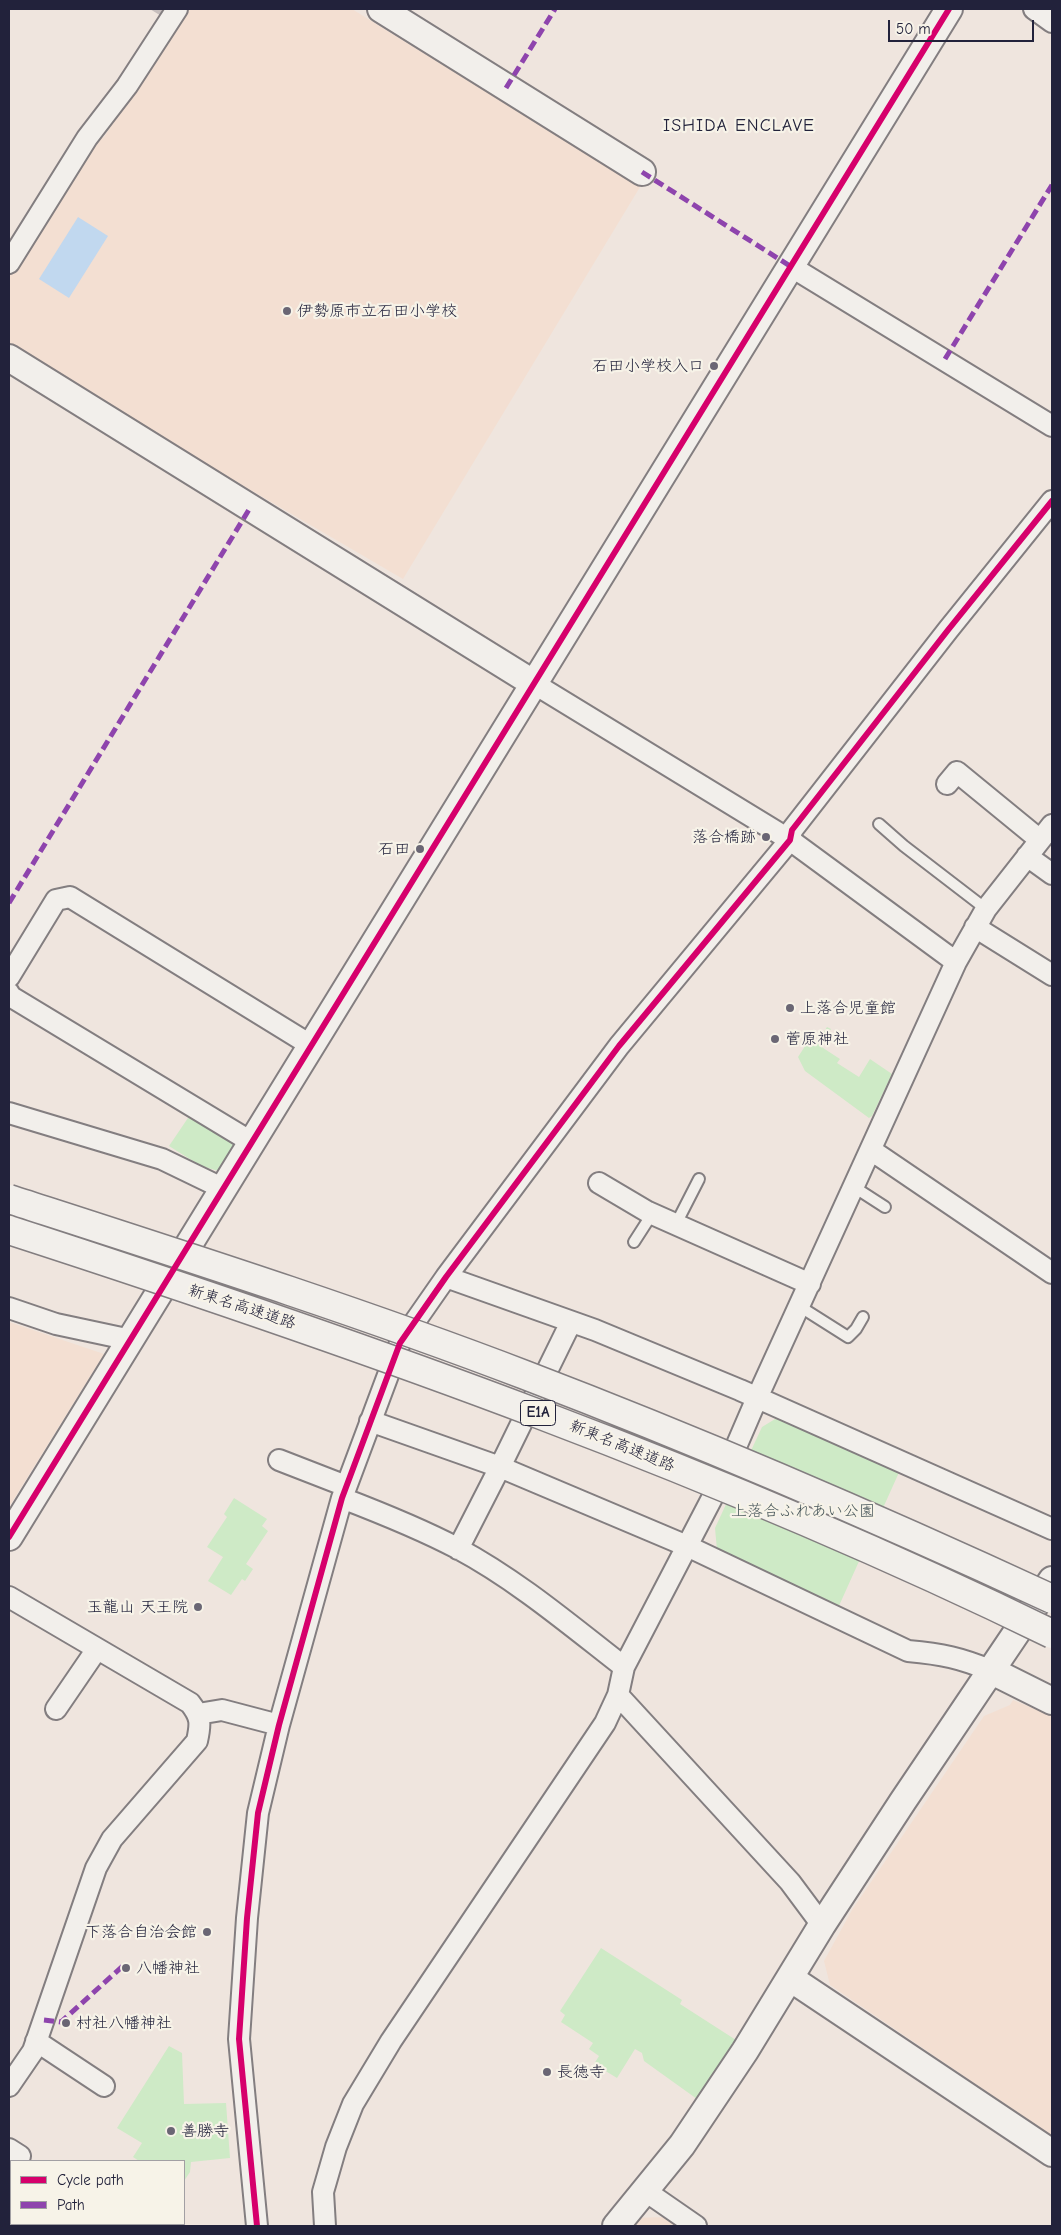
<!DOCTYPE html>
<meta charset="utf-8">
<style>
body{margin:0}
#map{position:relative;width:1061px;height:2235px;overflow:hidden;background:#efe5de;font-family:"Comic Neue",sans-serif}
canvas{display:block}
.frame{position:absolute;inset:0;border:10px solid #22223b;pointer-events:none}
.legend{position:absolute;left:10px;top:2160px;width:175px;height:65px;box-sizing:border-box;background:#f7f3e8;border:1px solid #a29fa3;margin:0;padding:6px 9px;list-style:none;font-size:15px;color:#22223b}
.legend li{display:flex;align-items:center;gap:10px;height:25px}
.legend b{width:25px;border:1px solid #a29fa3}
.scale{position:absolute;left:888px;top:20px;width:146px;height:22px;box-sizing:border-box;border:2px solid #22223b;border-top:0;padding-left:6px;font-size:15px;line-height:18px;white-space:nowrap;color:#22223b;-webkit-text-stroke:4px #f7f3e8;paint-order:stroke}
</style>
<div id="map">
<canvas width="1061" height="2235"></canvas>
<div class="frame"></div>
<ul class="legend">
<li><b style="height:6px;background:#d6006c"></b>Cycle path</li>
<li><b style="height:6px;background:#8e44ad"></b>Path</li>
</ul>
<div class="scale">50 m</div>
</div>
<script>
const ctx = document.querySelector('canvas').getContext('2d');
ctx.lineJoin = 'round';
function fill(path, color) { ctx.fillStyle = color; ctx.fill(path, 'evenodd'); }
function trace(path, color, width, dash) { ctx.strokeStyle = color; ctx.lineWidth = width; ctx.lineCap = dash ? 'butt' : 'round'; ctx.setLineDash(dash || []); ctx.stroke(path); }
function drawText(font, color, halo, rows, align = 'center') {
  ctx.font = font + ' "Comic Neue","Klee One",sans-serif'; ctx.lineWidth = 4.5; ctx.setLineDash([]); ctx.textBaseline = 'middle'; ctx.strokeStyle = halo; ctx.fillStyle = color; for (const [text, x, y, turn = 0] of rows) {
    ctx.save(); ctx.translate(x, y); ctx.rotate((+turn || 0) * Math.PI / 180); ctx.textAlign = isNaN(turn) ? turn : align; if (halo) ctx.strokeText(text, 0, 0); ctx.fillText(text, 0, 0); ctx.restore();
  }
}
fill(new Path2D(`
 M 185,9 L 352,9 L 640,187 L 403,579 L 9,349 L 9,273 L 86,147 L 104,137 Z
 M 9,1322 L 104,1354 L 9,1507 Z
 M 1013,1700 L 1052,1716 L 1052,2136 L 830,1985 L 824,1961 L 852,1910 L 984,1716 L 1010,1705 Z
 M 667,2217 L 681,2226 L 625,2226 L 630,2218 Z`), '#f3dfd2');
fill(new Path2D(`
 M 827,1027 L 831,1029 L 820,1046 L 840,1059 L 837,1063 L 859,1077 L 870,1059 L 892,1074 L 872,1116 L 869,1118 L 805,1071 L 798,1057 L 811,1037 L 818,1041 Z
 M 190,1115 L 235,1142 L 237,1150 L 222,1172 L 201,1166 L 169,1146 Z
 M 780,1416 L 901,1468 L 838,1608 L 717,1550 L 715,1528 L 762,1427 Z
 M 234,1498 L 267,1519 L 262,1526 L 268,1531 L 246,1564 L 253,1569 L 245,1581 L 242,1579 L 231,1595 L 208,1581 L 223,1557 L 207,1547 L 227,1517 L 224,1514 Z
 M 601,1948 L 682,2000 L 680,2004 L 736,2040 L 697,2099 L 644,2061 L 642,2053 L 635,2049 L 617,2078 L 594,2064 L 599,2056 L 589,2049 L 593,2043 L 561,2022 L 565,2015 L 560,2011 Z
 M 169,2046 L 182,2053 L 184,2104 L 226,2103 L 230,2158 L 191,2162 L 190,2172 L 184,2181 L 184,2161 L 139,2161 L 133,2157 L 142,2143 L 117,2128 Z`), '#ceeac6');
fill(new Path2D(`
 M 78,217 L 108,236 L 69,298 L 39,279 Z`), '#c1d8ef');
trace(new Path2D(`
 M 158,14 L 161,9`), '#c6bebd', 20, [20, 10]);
const service = new Path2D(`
 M 879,824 L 904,846 L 986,909
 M 854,1187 L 885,1207
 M 676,1224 L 699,1179
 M 634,1242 L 652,1214
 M 799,1306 L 848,1337 L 856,1329 L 863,1317`);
const minor = new Path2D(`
 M 1034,9 L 1052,22
 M 9,263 L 87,138 L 127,86 L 177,9
 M 790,266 L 1052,426
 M 533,683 L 790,840 L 956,962
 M 947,784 L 957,772 L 1040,840
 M 1027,856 L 1052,874
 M 975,927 L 1052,975
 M 9,977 L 56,900 L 70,897 L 312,1046
 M 9,993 L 10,996 L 253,1143
 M 9,1113 L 162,1159 L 224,1189
 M 871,1150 L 1052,1273
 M 599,1183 L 648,1212 L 810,1284
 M 446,1277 L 595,1330 L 740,1390 L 1052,1529
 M 9,1308 L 56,1324 L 131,1340
 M 370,1421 L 500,1467 L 687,1546 L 908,1651 C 942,1654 961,1658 992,1671
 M 279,1460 L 346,1486
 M 342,1498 C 381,1513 419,1528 457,1548 C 517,1580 570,1625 624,1667
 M 458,1549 L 500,1467 L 571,1322
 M 9,1597 L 190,1703 C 201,1717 201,1723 197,1741 L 112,1839 L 96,1868 L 33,2051 L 9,2086
 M 618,1695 L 790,1882 L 822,1925
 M 56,1709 L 97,1649
 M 198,1714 L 222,1710 L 279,1725
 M 36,2041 L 104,2086
 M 9,2149 L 20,2156
 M 644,2190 L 696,2226
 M 58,2226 L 59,2224
 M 257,2226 L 239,2039 L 247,1918 L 258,1813 L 279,1725 L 342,1498 L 400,1343 L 446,1277 L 619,1046 L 790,840 L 792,830 L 948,630 L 1052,501
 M 325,2226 L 323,2192 L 336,2147 L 353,2104 L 391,2041 L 605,1723 L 618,1695 L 624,1667 L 723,1477 L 757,1398 L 956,962 L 986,909 L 1052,825`);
const tertiary = new Path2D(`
 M 381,9 L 642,172
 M 9,358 L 533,683
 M 9,1537 L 949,9
 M 992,1671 L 1052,1701
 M 790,1978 L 1052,2153
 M 616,2226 L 682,2145 L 745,2051 L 822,1925 L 903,1801 L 1052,1580`);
trace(service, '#837e80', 14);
trace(minor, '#837e80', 24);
trace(tertiary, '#837e80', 30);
trace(service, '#f2efeb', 10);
trace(minor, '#f2efeb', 20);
trace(tertiary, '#f2efeb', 26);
const motorwayBridge = new Path2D(`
 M 9,1199 C 182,1255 355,1310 525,1375 C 703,1443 879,1519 1052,1599
 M 9,1230 C 364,1345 716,1470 1052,1634`);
trace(motorwayBridge, '#837e80', 31, []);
trace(motorwayBridge, '#f2efeb', 28);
trace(new Path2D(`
 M 506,88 L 555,9
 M 642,172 L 790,266
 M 945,359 L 1052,185
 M 9,903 L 250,508
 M 44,2020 L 61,2022 L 125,1964`), '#8e44ad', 5, [10, 5]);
trace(new Path2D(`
 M 9,1537 L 949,9
 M 257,2226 L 239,2039 L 247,1918 L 258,1813 L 279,1725 L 342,1498 L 400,1343 L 446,1277 L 619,1046 L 790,840 L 792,830 L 948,630 L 1052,501`), '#d6006c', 6);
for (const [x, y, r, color] of [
 [287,311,5,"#6a6674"],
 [714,366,5,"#6a6674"],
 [766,837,5,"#6a6674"],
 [420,849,5,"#6a6674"],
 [790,1008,5,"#6a6674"],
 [775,1039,5,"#6a6674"],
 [198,1607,5,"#6a6674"],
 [207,1932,5,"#6a6674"],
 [126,1968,5,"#6a6674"],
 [66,2023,5,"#6a6674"],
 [547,2072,5,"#6a6674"],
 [171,2131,5,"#6a6674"]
]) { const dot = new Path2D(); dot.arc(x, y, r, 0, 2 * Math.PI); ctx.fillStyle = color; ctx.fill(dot); trace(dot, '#f7f3e8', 2); }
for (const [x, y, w] of [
 [538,1413,35]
]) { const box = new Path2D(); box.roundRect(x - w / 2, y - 12.5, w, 25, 4); ctx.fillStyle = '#f7f3e8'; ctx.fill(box); trace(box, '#22223b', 1); }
drawText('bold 15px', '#22223b', null, [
 ["E1A",538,1413]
]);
drawText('16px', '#22223b', '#f7f3e8', [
 ["伊勢原市立石田小学校",297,311],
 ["石田小学校入口",704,366,"right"],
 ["落合橋跡",756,837,"right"],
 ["石田",410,849,"right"],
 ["上落合児童館",800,1008],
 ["菅原神社",785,1039],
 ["玉龍山 天王院",188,1607,"right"],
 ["下落合自治会館",197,1932,"right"],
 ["八幡神社",136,1968],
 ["村社八幡神社",76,2023],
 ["長徳寺",557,2072],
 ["善勝寺",181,2131]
], 'left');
drawText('16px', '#22223b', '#f7f3e8', [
 ["新東名高速道路",242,1307,18],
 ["新東名高速道路",622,1446,22]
]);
drawText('16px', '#465559', '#f7f3e8', [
 ["上落合ふれあい公園",803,1511]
]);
ctx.letterSpacing = '1px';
drawText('18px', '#22223b', '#f7f3e8', [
 ["ISHIDA ENCLAVE",739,126]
]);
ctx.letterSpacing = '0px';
</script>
